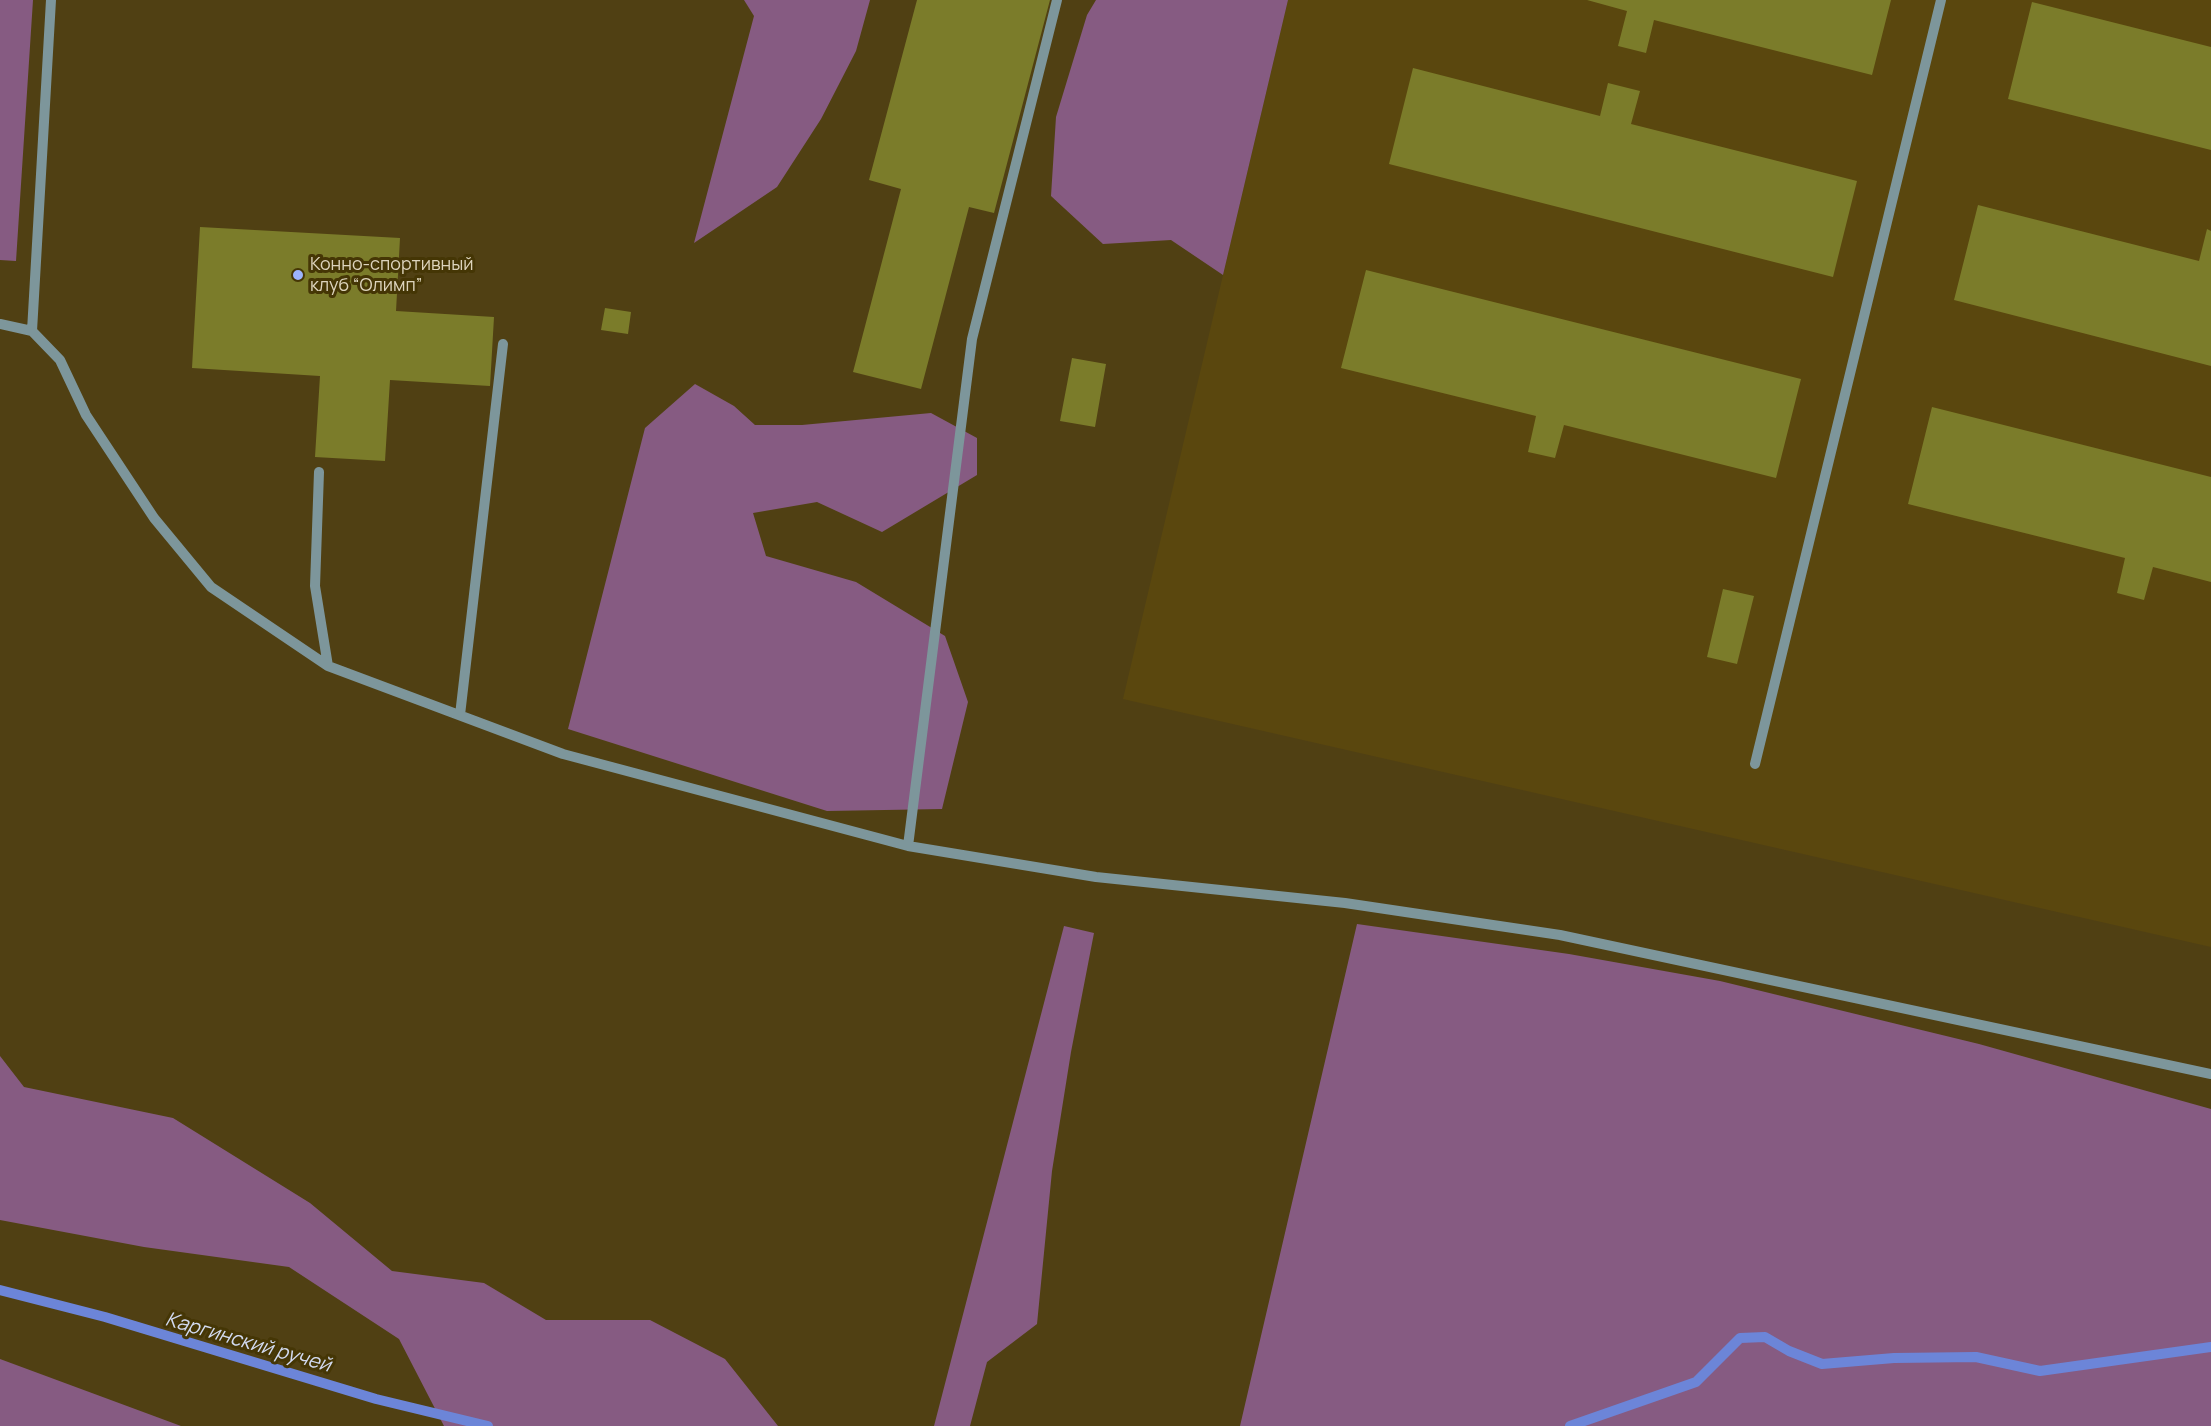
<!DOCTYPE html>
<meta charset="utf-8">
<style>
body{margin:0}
canvas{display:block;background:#504013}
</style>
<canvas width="2211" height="1426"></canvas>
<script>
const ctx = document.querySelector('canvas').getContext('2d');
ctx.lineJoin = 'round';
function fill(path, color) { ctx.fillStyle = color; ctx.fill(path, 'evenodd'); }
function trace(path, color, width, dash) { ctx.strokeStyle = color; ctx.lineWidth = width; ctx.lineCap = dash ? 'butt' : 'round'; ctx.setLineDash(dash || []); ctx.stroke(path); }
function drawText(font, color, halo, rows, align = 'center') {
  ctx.font = font + ' Manrope,sans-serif'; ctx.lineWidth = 6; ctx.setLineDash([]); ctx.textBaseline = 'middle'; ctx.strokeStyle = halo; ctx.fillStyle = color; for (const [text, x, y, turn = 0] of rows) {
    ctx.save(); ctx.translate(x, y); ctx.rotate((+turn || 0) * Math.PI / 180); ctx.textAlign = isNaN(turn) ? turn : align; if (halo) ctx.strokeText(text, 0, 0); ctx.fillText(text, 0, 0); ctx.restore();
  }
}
fill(new Path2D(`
 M 1288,0 L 2211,0 L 2211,947 L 1123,699 Z`), '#5a470e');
fill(new Path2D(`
 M 0,0 L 33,0 L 16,261 L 0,260 Z
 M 744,0 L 870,0 L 856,51 L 821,119 L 777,187 L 694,243 L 754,16 Z
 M 1096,0 L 1288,0 L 1223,275 L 1171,240 L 1103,244 L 1051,196 L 1056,117 L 1087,15 Z
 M 695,384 L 734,406 L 755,425 L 802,425 L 931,413 L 977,438 L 977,475 L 882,532 L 817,502 L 753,513 L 766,556 L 856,582 L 945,636 L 968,702 L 942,809 L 827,811 L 568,729 L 645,428 Z
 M 1357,924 L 1569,954 L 1720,981 L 1979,1044 L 2211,1109 L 2211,1426 L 1240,1426 Z
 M 1064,926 L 1094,933 L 1071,1052 L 1052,1171 L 1037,1324 L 987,1362 L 970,1426 L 934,1426 Z
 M 0,1056 L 24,1087 L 173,1118 L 310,1203 L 392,1271 L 484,1283 L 546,1320 L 650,1320 L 725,1359 L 778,1426 L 444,1426 L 399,1339 L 289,1267 L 144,1247 L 0,1220 Z
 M 0,1359 L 181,1426 L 0,1426 Z`), '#865b82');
trace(new Path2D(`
 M 0,1290 L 105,1317 L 376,1399 L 488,1426
 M 1570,1426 L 1696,1382 L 1740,1338 L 1765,1337 L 1789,1351 L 1822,1364 L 1894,1358 L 1976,1357 L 2040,1371 L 2211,1347`), '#6c85d8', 10);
fill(new Path2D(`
 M 917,0 L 1050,0 L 994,213 L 969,207 L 921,389 L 853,372 L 901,189 L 869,180 Z
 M 1587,0 L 1891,0 L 1872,75 L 1654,20 L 1646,53 L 1618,46 L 1627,11 Z
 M 2032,2 L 2211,47 L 2211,150 L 2008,99 Z
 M 1413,68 L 1600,116 L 1608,83 L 1640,91 L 1631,124 L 1857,181 L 1833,277 L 1389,164 Z
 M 1978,205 L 2199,261 L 2207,229 L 2211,231 L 2211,366 L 1954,300 Z
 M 200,227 L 400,238 L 396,311 L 494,317 L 490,386 L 390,380 L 385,461 L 315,457 L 320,376 L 192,368 Z
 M 1366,270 L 1801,379 L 1776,478 L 1564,425 L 1555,458 L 1528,452 L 1536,416 L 1341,368 Z
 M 605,308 L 631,312 L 628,334 L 601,330 Z
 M 1072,358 L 1106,364 L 1095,427 L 1060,421 Z
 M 1932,407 L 2211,477 L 2211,582 L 2153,567 L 2144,600 L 2117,593 L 2125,558 L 1908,504 Z
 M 1723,589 L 1754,596 L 1737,664 L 1707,657 Z`), '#7b7c2a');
trace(new Path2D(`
 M 0,324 L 32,331 L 60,360 L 86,415 L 154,518 L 211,587 L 328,666 L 563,754 L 908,846 L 1096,877 L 1345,903 L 1560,935 L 2211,1074
 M 32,331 L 51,0
 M 319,472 L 315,586 L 328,666
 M 460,715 L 503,344
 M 1755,764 L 1941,0
 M 908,846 L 972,339 L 1057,0`), '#7d969b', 10);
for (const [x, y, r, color] of [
 [298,275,6,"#9cb4fd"]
]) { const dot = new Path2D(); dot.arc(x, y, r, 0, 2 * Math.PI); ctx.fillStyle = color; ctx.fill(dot); trace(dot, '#453605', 2); }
drawText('18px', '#ddd4bd', '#453605', [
 ["Конно-спортивный",310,265],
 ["клуб “Олимп”",310,286]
], 'left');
drawText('italic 20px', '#d2daf0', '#453605', [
 ["Каргинский ручей",248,1343,16]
]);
</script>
